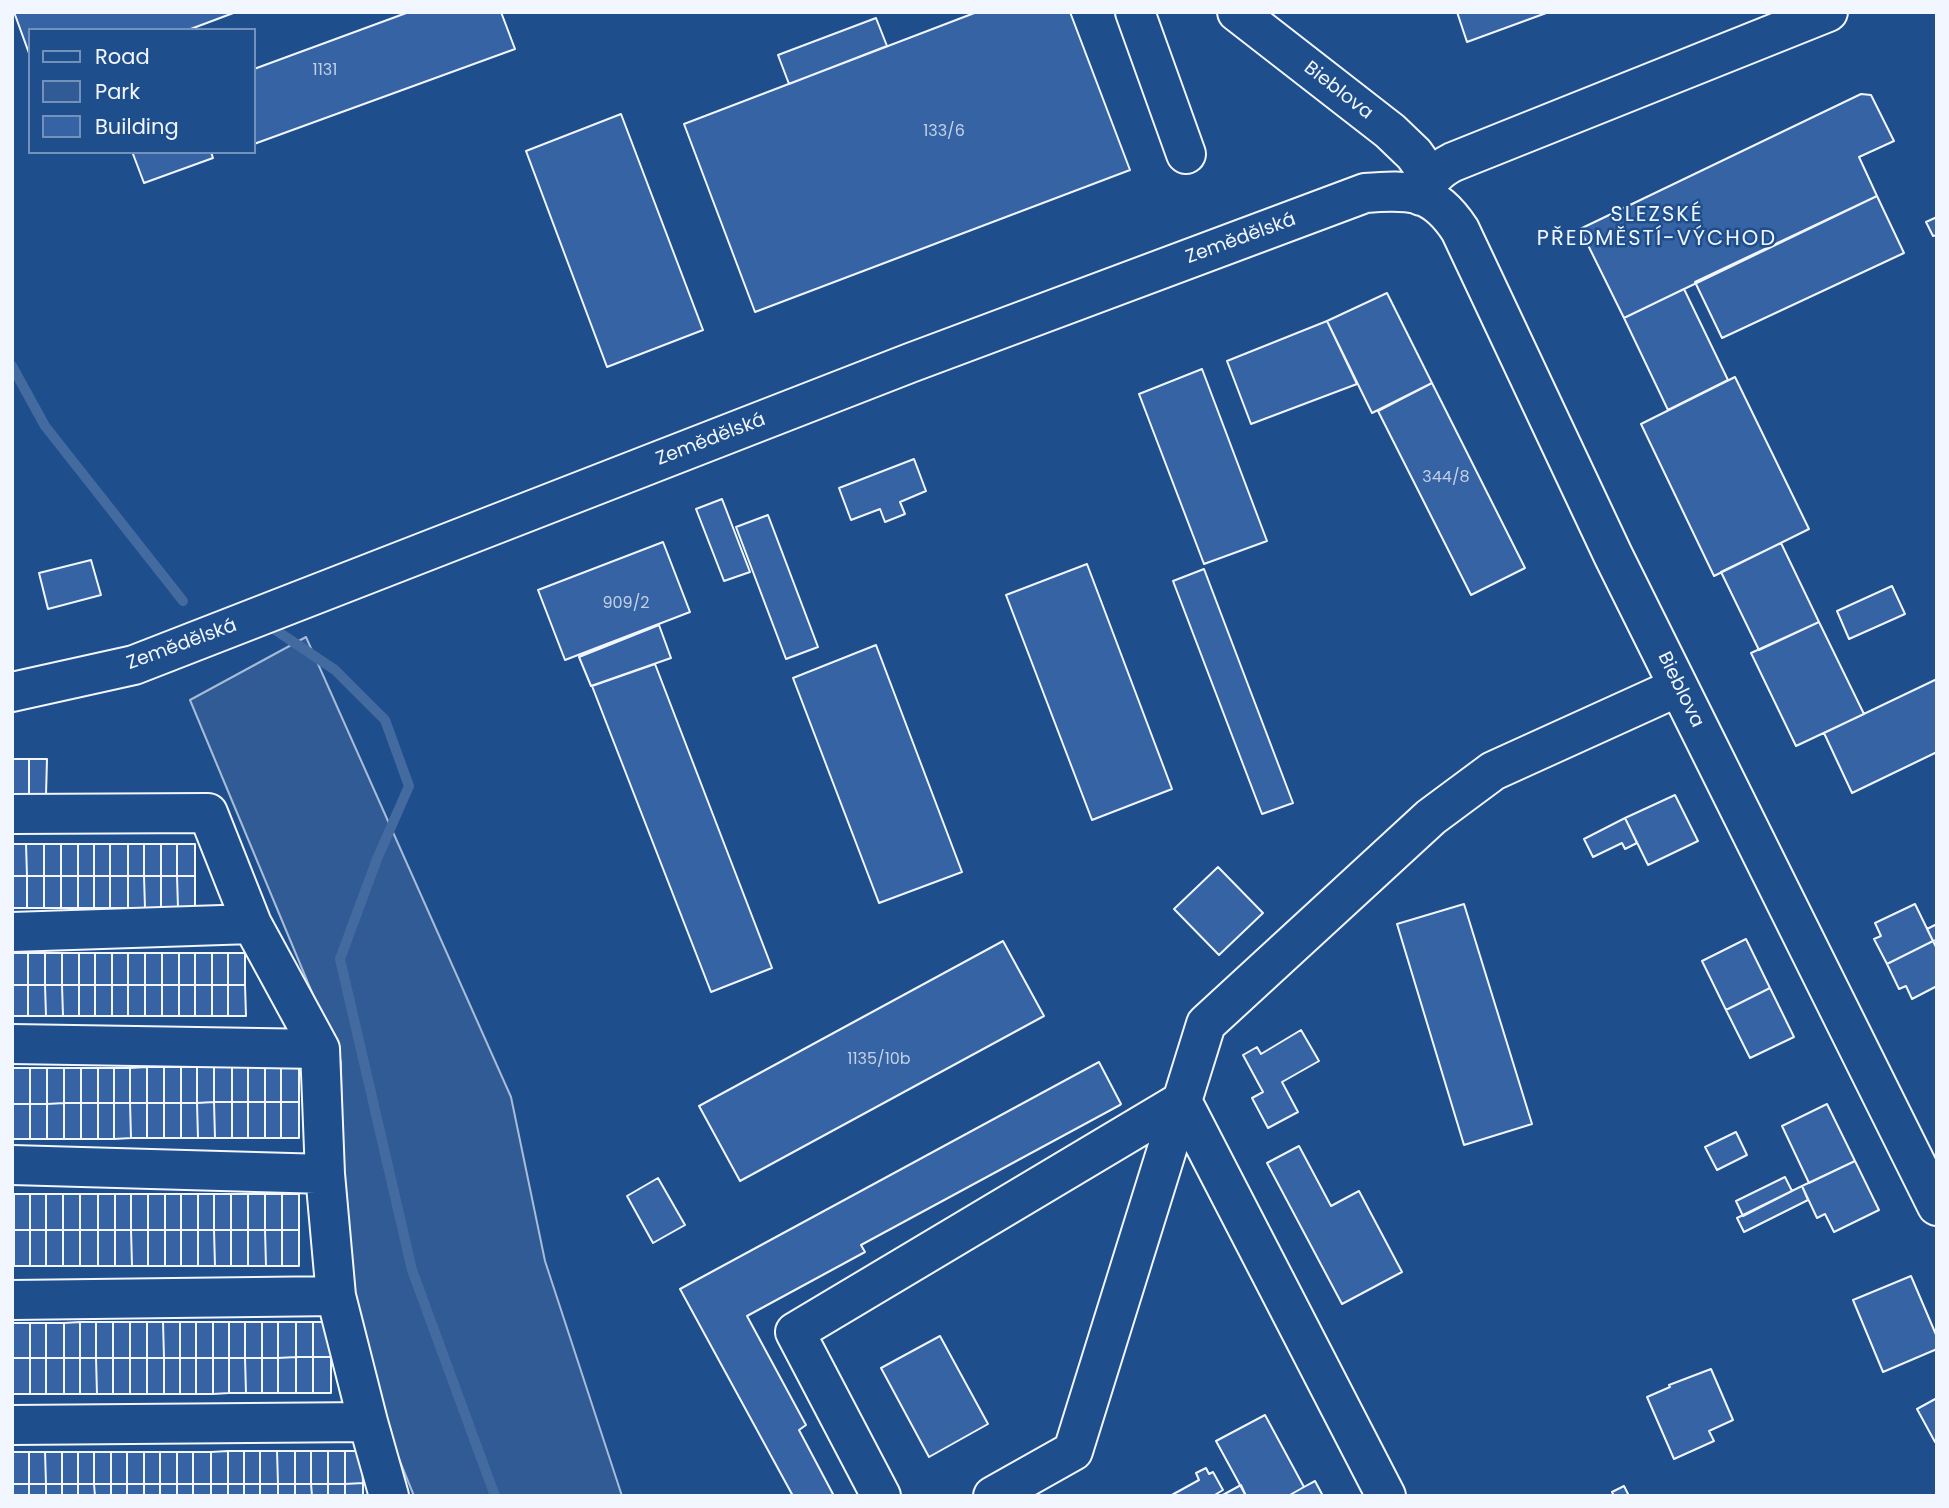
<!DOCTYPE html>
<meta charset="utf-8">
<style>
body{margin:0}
#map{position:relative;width:1949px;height:1508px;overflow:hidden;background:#1f4e8c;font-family:Poppins,sans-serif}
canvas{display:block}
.frame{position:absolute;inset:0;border:14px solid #f2f6ff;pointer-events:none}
.legend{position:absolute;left:28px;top:28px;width:228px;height:126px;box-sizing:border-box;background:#1f4e8c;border:2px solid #7391ba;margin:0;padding:9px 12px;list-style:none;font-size:21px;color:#f2f6ff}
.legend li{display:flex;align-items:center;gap:14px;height:35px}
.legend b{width:35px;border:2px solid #7391ba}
</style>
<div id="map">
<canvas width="1949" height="1508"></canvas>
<div class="frame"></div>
<ul class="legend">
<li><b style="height:9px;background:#1f4e8c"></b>Road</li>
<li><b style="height:19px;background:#305b95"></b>Park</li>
<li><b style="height:19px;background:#3563a3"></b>Building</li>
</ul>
</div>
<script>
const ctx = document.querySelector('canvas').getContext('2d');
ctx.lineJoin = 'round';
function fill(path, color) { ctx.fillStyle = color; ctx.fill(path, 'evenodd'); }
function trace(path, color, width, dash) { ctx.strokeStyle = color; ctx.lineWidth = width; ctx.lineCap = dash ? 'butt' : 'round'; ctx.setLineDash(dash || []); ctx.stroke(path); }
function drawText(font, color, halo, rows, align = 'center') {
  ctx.font = font + ' Poppins,sans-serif'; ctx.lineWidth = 5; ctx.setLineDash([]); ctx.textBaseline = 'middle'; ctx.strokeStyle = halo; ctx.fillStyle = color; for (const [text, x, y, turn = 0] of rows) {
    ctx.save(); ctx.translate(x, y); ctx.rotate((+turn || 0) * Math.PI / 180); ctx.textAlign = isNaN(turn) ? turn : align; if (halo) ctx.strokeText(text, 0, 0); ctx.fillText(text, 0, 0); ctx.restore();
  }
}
const green = new Path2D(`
 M 306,637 L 511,1097 L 545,1261 L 622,1496 L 414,1496 L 344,1323 L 341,1062 L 190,700 Z`);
fill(green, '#305b95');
trace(green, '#a8bbd7', 2);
trace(new Path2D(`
 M 12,366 L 45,426 L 183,601
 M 274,629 L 335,670 L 385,720 L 409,786 L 377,859 L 340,959 L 412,1270 L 495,1496`), '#446ba0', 10);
const building = new Path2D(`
 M 14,12 L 236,12 L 188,30 L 30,30 L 30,56 Z
 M 409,12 L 501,12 L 515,49 L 254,144 L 254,69 Z
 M 977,12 L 1070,12 L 1130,170 L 755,312 L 684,124 Z
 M 1457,12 L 1549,12 L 1467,42 Z
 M 876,18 L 887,46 L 789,84 L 778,55 Z
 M 1861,94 L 1871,95 L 1894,141 L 1859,157 L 1877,196 L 1624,318 L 1580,229 Z
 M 621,114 L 703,330 L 607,367 L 526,151 Z
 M 136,152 L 211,152 L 213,158 L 144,183 L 133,154 Z
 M 1877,196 L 1904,253 L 1722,338 L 1695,282 Z
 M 1937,217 L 1937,235 L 1933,236 L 1926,222 Z
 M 1684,289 L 1728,380 L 1668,410 L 1624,318 Z
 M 1387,293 L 1432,383 L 1372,413 L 1327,321 Z
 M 1327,321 L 1357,384 L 1251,424 L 1227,361 Z
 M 1202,369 L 1267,541 L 1204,564 L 1139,394 Z
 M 1735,377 L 1809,529 L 1714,576 L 1641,424 Z
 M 1432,383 L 1525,568 L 1471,595 L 1378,411 Z
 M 914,459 L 926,491 L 900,502 L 905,514 L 885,522 L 880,509 L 851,520 L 839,488 Z
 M 722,499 L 750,572 L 724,581 L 696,509 Z
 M 768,515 L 818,647 L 786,659 L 736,527 Z
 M 663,542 L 690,612 L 565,660 L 538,590 Z
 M 1781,543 L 1819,622 L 1759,650 L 1721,572 Z
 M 91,560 L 101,595 L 48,609 L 39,573 Z
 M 1087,564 L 1172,789 L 1092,820 L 1006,595 Z
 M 1204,569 L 1293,803 L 1262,814 L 1173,581 Z
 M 1892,586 L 1905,614 L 1849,639 L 1837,611 Z
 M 1819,622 L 1864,714 L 1796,746 L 1751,653 Z
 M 659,625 L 671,658 L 591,686 L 579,657 Z
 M 876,645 L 962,872 L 879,903 L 793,678 Z
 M 655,664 L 772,968 L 711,992 L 592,686 Z
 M 1937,679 L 1937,752 L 1852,793 L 1824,733 Z
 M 12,759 L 29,759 L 29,795 L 12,795 Z
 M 29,759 L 47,759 L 46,795 L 29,795 Z
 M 1675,795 L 1698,841 L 1648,865 L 1625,818 Z
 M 1625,818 L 1637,843 L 1625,849 L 1622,843 L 1593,857 L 1584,839 Z
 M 12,844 L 26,844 L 27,876 L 12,876 Z
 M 26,844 L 44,844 L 44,876 L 27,876 Z
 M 44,844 L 61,844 L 61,876 L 44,876 Z
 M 61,844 L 78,844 L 78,876 L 61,876 Z
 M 78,844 L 94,844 L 94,876 L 78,876 Z
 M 94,844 L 110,844 L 110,876 L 94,876 Z
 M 110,844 L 128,844 L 128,876 L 110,876 Z
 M 128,844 L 144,844 L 144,876 L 128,876 Z
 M 144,844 L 161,844 L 161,876 L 144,876 Z
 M 161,844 L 177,844 L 177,876 L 161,876 Z
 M 177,844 L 195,844 L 195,876 L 177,876 Z
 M 1218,867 L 1263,913 L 1219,955 L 1174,909 Z
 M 12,876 L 27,876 L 27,908 L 12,908 Z
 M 27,876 L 44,876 L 44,908 L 27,908 Z
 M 44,876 L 61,876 L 61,908 L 44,908 Z
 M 61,876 L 78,876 L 78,908 L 61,908 Z
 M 78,876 L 94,876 L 94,908 L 78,908 Z
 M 94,876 L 110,876 L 110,908 L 94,908 Z
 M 110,876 L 128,876 L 128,908 L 110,908 Z
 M 128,876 L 144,876 L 145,908 L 128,908 Z
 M 144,876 L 161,876 L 161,908 L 145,908 Z
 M 161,876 L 177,876 L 178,908 L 161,908 Z
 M 177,876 L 195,876 L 195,908 L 178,908 Z
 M 1464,904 L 1532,1124 L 1464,1145 L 1397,924 Z
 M 1915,904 L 1933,941 L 1887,964 L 1874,939 L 1881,936 L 1875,923 Z
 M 1937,924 L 1937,940 L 1933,941 L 1927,929 Z
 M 1746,939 L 1770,988 L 1726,1010 L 1702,961 Z
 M 1003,941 L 1044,1016 L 740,1181 L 699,1106 Z
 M 1933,941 L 1937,949 L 1937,986 L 1912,999 L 1906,986 L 1899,989 L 1887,964 Z
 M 12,953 L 28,953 L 28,985 L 12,985 Z
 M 28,953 L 45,953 L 45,985 L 28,985 Z
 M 45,953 L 62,953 L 62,985 L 45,985 Z
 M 62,953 L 79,953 L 79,985 L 62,985 Z
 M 79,953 L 95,953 L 95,985 L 79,985 Z
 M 95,953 L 112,953 L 112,985 L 95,985 Z
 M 112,953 L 128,953 L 128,985 L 112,985 Z
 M 128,953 L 145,953 L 145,985 L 128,985 Z
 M 145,953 L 162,953 L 162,985 L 145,985 Z
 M 162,953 L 179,953 L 179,985 L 162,985 Z
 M 179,953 L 195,953 L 195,985 L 179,985 Z
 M 195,953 L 212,953 L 212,985 L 195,985 Z
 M 212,953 L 228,953 L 228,985 L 212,985 Z
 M 228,953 L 245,953 L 245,985 L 228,985 Z
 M 12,985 L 28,985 L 28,1016 L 12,1016 Z
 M 28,985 L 45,985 L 46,1016 L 28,1016 Z
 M 45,985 L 62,985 L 63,1016 L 46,1016 Z
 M 62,985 L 79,985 L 79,1016 L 63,1016 Z
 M 79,985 L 95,985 L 95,1016 L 79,1016 Z
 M 95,985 L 112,985 L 112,1016 L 95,1016 Z
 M 112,985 L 128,985 L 128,1016 L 112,1016 Z
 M 128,985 L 145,985 L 145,1016 L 128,1016 Z
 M 145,985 L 162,985 L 162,1016 L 145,1016 Z
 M 162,985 L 179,985 L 179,1016 L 162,1016 Z
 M 179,985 L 195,985 L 195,1016 L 179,1016 Z
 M 195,985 L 212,985 L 212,1016 L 195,1016 Z
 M 212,985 L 228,985 L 228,1016 L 212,1016 Z
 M 228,985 L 245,985 L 246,1016 L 228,1016 Z
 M 1770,988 L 1794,1037 L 1750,1058 L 1726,1010 Z
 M 1301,1030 L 1319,1061 L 1282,1082 L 1298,1112 L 1268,1128 L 1252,1098 L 1263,1092 L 1243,1055 L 1257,1047 L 1261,1054 Z
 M 1099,1062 L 1121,1104 L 1120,1105 L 861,1245 L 865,1252 L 747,1316 L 806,1425 L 799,1430 L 834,1496 L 793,1496 L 680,1289 Z
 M 147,1067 L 147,1103 L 130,1103 L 130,1068 Z
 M 147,1067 L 164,1067 L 164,1103 L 147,1103 Z
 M 164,1067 L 181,1067 L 181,1103 L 164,1103 Z
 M 181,1067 L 197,1067 L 197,1103 L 181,1103 Z
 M 197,1067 L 214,1067 L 214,1102 L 197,1103 Z
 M 214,1067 L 232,1067 L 232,1102 L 214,1102 Z
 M 232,1067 L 248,1067 L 248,1102 L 232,1102 Z
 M 248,1067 L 265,1067 L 265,1102 L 248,1102 Z
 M 265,1067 L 281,1067 L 281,1102 L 265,1102 Z
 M 281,1067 L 299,1067 L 299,1102 L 281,1102 Z
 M 12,1068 L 30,1068 L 30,1104 L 12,1104 Z
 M 30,1068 L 47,1068 L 47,1104 L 30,1104 Z
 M 47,1068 L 64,1068 L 64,1103 L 47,1104 Z
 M 64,1068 L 81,1068 L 81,1103 L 64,1103 Z
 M 81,1068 L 98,1068 L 98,1103 L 81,1103 Z
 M 98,1068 L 114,1068 L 114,1103 L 98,1103 Z
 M 114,1068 L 130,1068 L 130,1103 L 114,1103 Z
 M 214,1102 L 232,1102 L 232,1138 L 215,1138 Z
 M 214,1102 L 215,1138 L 198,1138 L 197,1103 Z
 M 232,1102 L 248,1102 L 248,1138 L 232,1138 Z
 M 248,1102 L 265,1102 L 265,1138 L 248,1138 Z
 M 265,1102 L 281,1102 L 281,1138 L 265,1138 Z
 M 281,1102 L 299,1102 L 299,1138 L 281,1138 Z
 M 64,1103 L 81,1103 L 81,1139 L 64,1139 Z
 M 64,1103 L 64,1139 L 47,1139 L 47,1104 Z
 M 81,1103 L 98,1103 L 98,1139 L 81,1139 Z
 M 98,1103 L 114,1103 L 114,1139 L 98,1139 Z
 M 114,1103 L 130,1103 L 131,1138 L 114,1139 Z
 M 130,1103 L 147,1103 L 147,1138 L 131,1138 Z
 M 147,1103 L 164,1103 L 164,1138 L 147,1138 Z
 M 164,1103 L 181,1103 L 181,1138 L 164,1138 Z
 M 181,1103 L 197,1103 L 198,1138 L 181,1138 Z
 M 12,1104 L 30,1104 L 30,1139 L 12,1139 Z
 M 30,1104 L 47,1104 L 47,1139 L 30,1139 Z
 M 1827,1104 L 1855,1161 L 1809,1183 L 1782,1126 Z
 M 1736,1132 L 1747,1155 L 1717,1170 L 1705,1147 Z
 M 1299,1146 L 1331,1206 L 1359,1191 L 1402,1272 L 1342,1304 L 1267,1163 Z
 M 1855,1161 L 1879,1210 L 1834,1232 L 1825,1214 L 1817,1218 L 1802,1186 Z
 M 1785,1177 L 1792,1191 L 1743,1216 L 1736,1201 Z
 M 658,1178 L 685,1225 L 653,1243 L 627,1196 Z
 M 1802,1186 L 1808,1200 L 1744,1232 L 1737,1218 Z
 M 14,1194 L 30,1194 L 30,1230 L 14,1230 Z
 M 30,1194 L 46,1194 L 46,1230 L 30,1230 Z
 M 46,1194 L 63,1194 L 63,1230 L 46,1230 Z
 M 63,1194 L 80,1194 L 80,1230 L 63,1230 Z
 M 80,1194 L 98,1194 L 98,1230 L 80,1230 Z
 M 98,1194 L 115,1194 L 115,1230 L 98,1230 Z
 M 115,1194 L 131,1194 L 131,1230 L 115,1230 Z
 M 131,1194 L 148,1194 L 148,1230 L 131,1230 Z
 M 148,1194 L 165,1194 L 165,1230 L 148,1230 Z
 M 165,1194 L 181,1194 L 181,1230 L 165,1230 Z
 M 181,1194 L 198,1194 L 198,1230 L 181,1230 Z
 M 198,1194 L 214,1194 L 214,1230 L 198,1230 Z
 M 214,1194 L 231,1194 L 231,1230 L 214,1230 Z
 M 231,1194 L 248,1194 L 248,1230 L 231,1230 Z
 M 248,1194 L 265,1194 L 265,1230 L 248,1230 Z
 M 265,1194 L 282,1194 L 282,1230 L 265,1230 Z
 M 282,1194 L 299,1194 L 299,1230 L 282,1230 Z
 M 14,1230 L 30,1230 L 30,1266 L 14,1266 Z
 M 30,1230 L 46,1230 L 46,1266 L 30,1266 Z
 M 46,1230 L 63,1230 L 63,1266 L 46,1266 Z
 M 63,1230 L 80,1230 L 80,1266 L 63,1266 Z
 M 80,1230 L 98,1230 L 98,1266 L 80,1266 Z
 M 98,1230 L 115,1230 L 115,1266 L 98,1266 Z
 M 115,1230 L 131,1230 L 132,1266 L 115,1266 Z
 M 131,1230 L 148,1230 L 148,1266 L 132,1266 Z
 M 148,1230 L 165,1230 L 165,1266 L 148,1266 Z
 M 165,1230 L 181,1230 L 181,1266 L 165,1266 Z
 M 181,1230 L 198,1230 L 198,1266 L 181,1266 Z
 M 198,1230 L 214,1230 L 215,1266 L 198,1266 Z
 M 214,1230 L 231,1230 L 231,1266 L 215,1266 Z
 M 231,1230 L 248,1230 L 248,1266 L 231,1266 Z
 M 248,1230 L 265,1230 L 266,1266 L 248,1266 Z
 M 265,1230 L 282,1230 L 282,1266 L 266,1266 Z
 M 282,1230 L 299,1230 L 299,1266 L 282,1266 Z
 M 1911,1276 L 1937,1337 L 1937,1349 L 1883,1372 L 1853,1300 Z
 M 80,1322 L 96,1322 L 96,1358 L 80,1358 Z
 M 80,1322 L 80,1358 L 64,1358 L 64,1323 Z
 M 96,1322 L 113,1322 L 113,1358 L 96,1358 Z
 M 113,1322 L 130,1322 L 130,1358 L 113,1358 Z
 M 130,1322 L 147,1322 L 147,1358 L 130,1358 Z
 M 147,1322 L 163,1322 L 164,1358 L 147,1358 Z
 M 163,1322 L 180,1322 L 180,1358 L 164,1358 Z
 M 180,1322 L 196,1322 L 196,1358 L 180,1358 Z
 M 196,1322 L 213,1322 L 213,1358 L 196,1358 Z
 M 213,1322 L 229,1322 L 229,1358 L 213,1358 Z
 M 229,1322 L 245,1322 L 245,1358 L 229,1358 Z
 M 245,1322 L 262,1322 L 262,1358 L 245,1358 Z
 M 262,1322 L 278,1322 L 278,1358 L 262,1358 Z
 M 278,1322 L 296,1322 L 296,1357 L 278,1358 Z
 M 296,1322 L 313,1322 L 313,1357 L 296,1357 Z
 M 313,1322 L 331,1322 L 331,1357 L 313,1357 Z
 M 13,1323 L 30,1323 L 30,1358 L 13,1358 Z
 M 30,1323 L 46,1323 L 46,1358 L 30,1358 Z
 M 46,1323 L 64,1323 L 64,1358 L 46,1358 Z
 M 940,1336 L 988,1424 L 929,1457 L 881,1368 Z
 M 296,1357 L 296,1393 L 278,1393 L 278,1358 Z
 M 296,1357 L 313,1357 L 313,1393 L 296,1393 Z
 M 313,1357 L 331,1357 L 331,1393 L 313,1393 Z
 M 13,1358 L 30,1358 L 30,1394 L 13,1394 Z
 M 30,1358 L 46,1358 L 46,1394 L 30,1394 Z
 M 46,1358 L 64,1358 L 64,1394 L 46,1394 Z
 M 64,1358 L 80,1358 L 80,1394 L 64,1394 Z
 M 80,1358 L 96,1358 L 97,1394 L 80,1394 Z
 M 96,1358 L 113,1358 L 113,1394 L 97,1394 Z
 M 113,1358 L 130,1358 L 130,1394 L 113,1394 Z
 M 130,1358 L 147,1358 L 147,1394 L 130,1394 Z
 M 147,1358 L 164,1358 L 164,1394 L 147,1394 Z
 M 164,1358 L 180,1358 L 180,1394 L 164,1394 Z
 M 180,1358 L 196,1358 L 196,1394 L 180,1394 Z
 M 196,1358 L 213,1358 L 213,1394 L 196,1394 Z
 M 213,1358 L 229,1358 L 229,1393 L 213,1394 Z
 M 229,1358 L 245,1358 L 246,1393 L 229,1393 Z
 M 245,1358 L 262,1358 L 262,1393 L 246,1393 Z
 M 262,1358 L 278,1358 L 278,1393 L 262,1393 Z
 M 1711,1369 L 1733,1420 L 1709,1431 L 1714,1441 L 1674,1459 L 1647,1397 L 1670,1387 L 1669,1385 Z
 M 1937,1398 L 1937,1441 L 1935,1442 L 1917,1409 Z
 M 1265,1415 L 1304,1487 L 1288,1496 L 1246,1496 L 1216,1441 Z
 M 228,1451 L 244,1451 L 244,1484 L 228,1484 Z
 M 228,1451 L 228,1484 L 211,1484 L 211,1452 Z
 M 244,1451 L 260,1451 L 260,1484 L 244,1484 Z
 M 260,1451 L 277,1451 L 278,1484 L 260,1484 Z
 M 277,1451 L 295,1451 L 295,1484 L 278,1484 Z
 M 295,1451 L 311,1451 L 311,1484 L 295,1484 Z
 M 311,1451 L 328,1451 L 328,1484 L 311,1484 Z
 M 328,1451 L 345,1451 L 345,1484 L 328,1484 Z
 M 345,1451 L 362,1451 L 363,1483 L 345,1484 Z
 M 12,1452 L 29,1452 L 29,1484 L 12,1484 Z
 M 29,1452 L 45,1452 L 46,1484 L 29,1484 Z
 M 45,1452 L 62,1452 L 62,1484 L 46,1484 Z
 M 62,1452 L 78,1452 L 78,1484 L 62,1484 Z
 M 78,1452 L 94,1452 L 94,1484 L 78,1484 Z
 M 94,1452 L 111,1452 L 111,1484 L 94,1484 Z
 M 111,1452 L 127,1452 L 127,1484 L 111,1484 Z
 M 127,1452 L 144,1452 L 144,1484 L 127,1484 Z
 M 144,1452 L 160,1452 L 160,1484 L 144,1484 Z
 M 160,1452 L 177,1452 L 177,1484 L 160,1484 Z
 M 177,1452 L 193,1452 L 193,1484 L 177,1484 Z
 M 193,1452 L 211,1452 L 211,1484 L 193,1484 Z
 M 1206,1468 L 1209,1474 L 1213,1472 L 1223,1490 L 1213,1496 L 1170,1496 L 1199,1480 L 1196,1473 Z
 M 1315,1481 L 1323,1496 L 1288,1496 L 1304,1487 Z
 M 363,1483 L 363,1496 L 345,1496 L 345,1484 Z
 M 12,1484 L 29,1484 L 29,1496 L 12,1496 Z
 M 29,1484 L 46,1484 L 46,1496 L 29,1496 Z
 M 46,1484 L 62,1484 L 62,1496 L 46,1496 Z
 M 62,1484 L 78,1484 L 78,1496 L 62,1496 Z
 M 78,1484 L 94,1484 L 95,1496 L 78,1496 Z
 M 94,1484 L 111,1484 L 111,1496 L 95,1496 Z
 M 111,1484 L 127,1484 L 127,1496 L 111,1496 Z
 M 127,1484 L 144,1484 L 144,1496 L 127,1496 Z
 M 144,1484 L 160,1484 L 160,1496 L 144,1496 Z
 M 160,1484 L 177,1484 L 177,1496 L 160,1496 Z
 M 177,1484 L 193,1484 L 193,1496 L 177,1496 Z
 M 193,1484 L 211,1484 L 211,1496 L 193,1496 Z
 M 211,1484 L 228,1484 L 228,1496 L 211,1496 Z
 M 228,1484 L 244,1484 L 244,1496 L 228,1496 Z
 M 244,1484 L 260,1484 L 260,1496 L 244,1496 Z
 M 260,1484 L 278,1484 L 278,1496 L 260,1496 Z
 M 278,1484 L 295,1484 L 295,1496 L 278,1496 Z
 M 295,1484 L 311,1484 L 312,1496 L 295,1496 Z
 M 311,1484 L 328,1484 L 328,1496 L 312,1496 Z
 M 328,1484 L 345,1484 L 345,1496 L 328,1496 Z
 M 1241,1485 L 1246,1496 L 1221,1496 Z
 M 1624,1486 L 1629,1496 L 1614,1496 L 1612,1492 Z`);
fill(building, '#3563a3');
trace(building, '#f2f6ff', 2);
const minor = new Path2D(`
 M 1135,12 L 1186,154
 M 1237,12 L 1390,131 L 1414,154 L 1431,178
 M 1421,196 C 1429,180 1437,170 1453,162 L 1828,12
 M 12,692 L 134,665 L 910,363 L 1365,193 C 1411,189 1434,190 1460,230 L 1613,555 L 1937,1206
 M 12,814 L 208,813 L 252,924
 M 12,932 L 252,924 L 320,1049
 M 12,1044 L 320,1049 L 325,1174
 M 12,1165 L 325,1174 L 336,1296
 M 12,1300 L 336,1296 L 368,1422
 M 12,1425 L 368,1422 L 389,1496
 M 881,1496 L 795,1332 L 1182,1101 L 1386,1496
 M 993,1496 L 1073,1451 L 1206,1024 L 1431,817 L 1493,771 L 1678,687`);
trace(minor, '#f2f6ff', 42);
trace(minor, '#1f4e8c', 38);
drawText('16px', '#c3d1e8', null, [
 ["1131",325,71],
 ["133/6",944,132],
 ["344/8",1446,478],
 ["909/2",626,604],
 ["1135/10b",879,1060]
]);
drawText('19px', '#f2f6ff', '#1f4e8c', [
 ["Bieblova",1338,91,38],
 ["Zemědělská",1241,239,-20],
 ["Zemědělská",711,440,-21],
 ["Zemědělská",182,645,-20],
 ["Bieblova",1680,690,64]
]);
ctx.letterSpacing = '2px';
drawText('21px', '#f2f6ff', '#1f4e8c', [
 ["SLEZSKÉ",1657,216],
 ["PŘEDMĚSTÍ-VÝCHOD",1657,240]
]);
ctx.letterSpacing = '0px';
</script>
